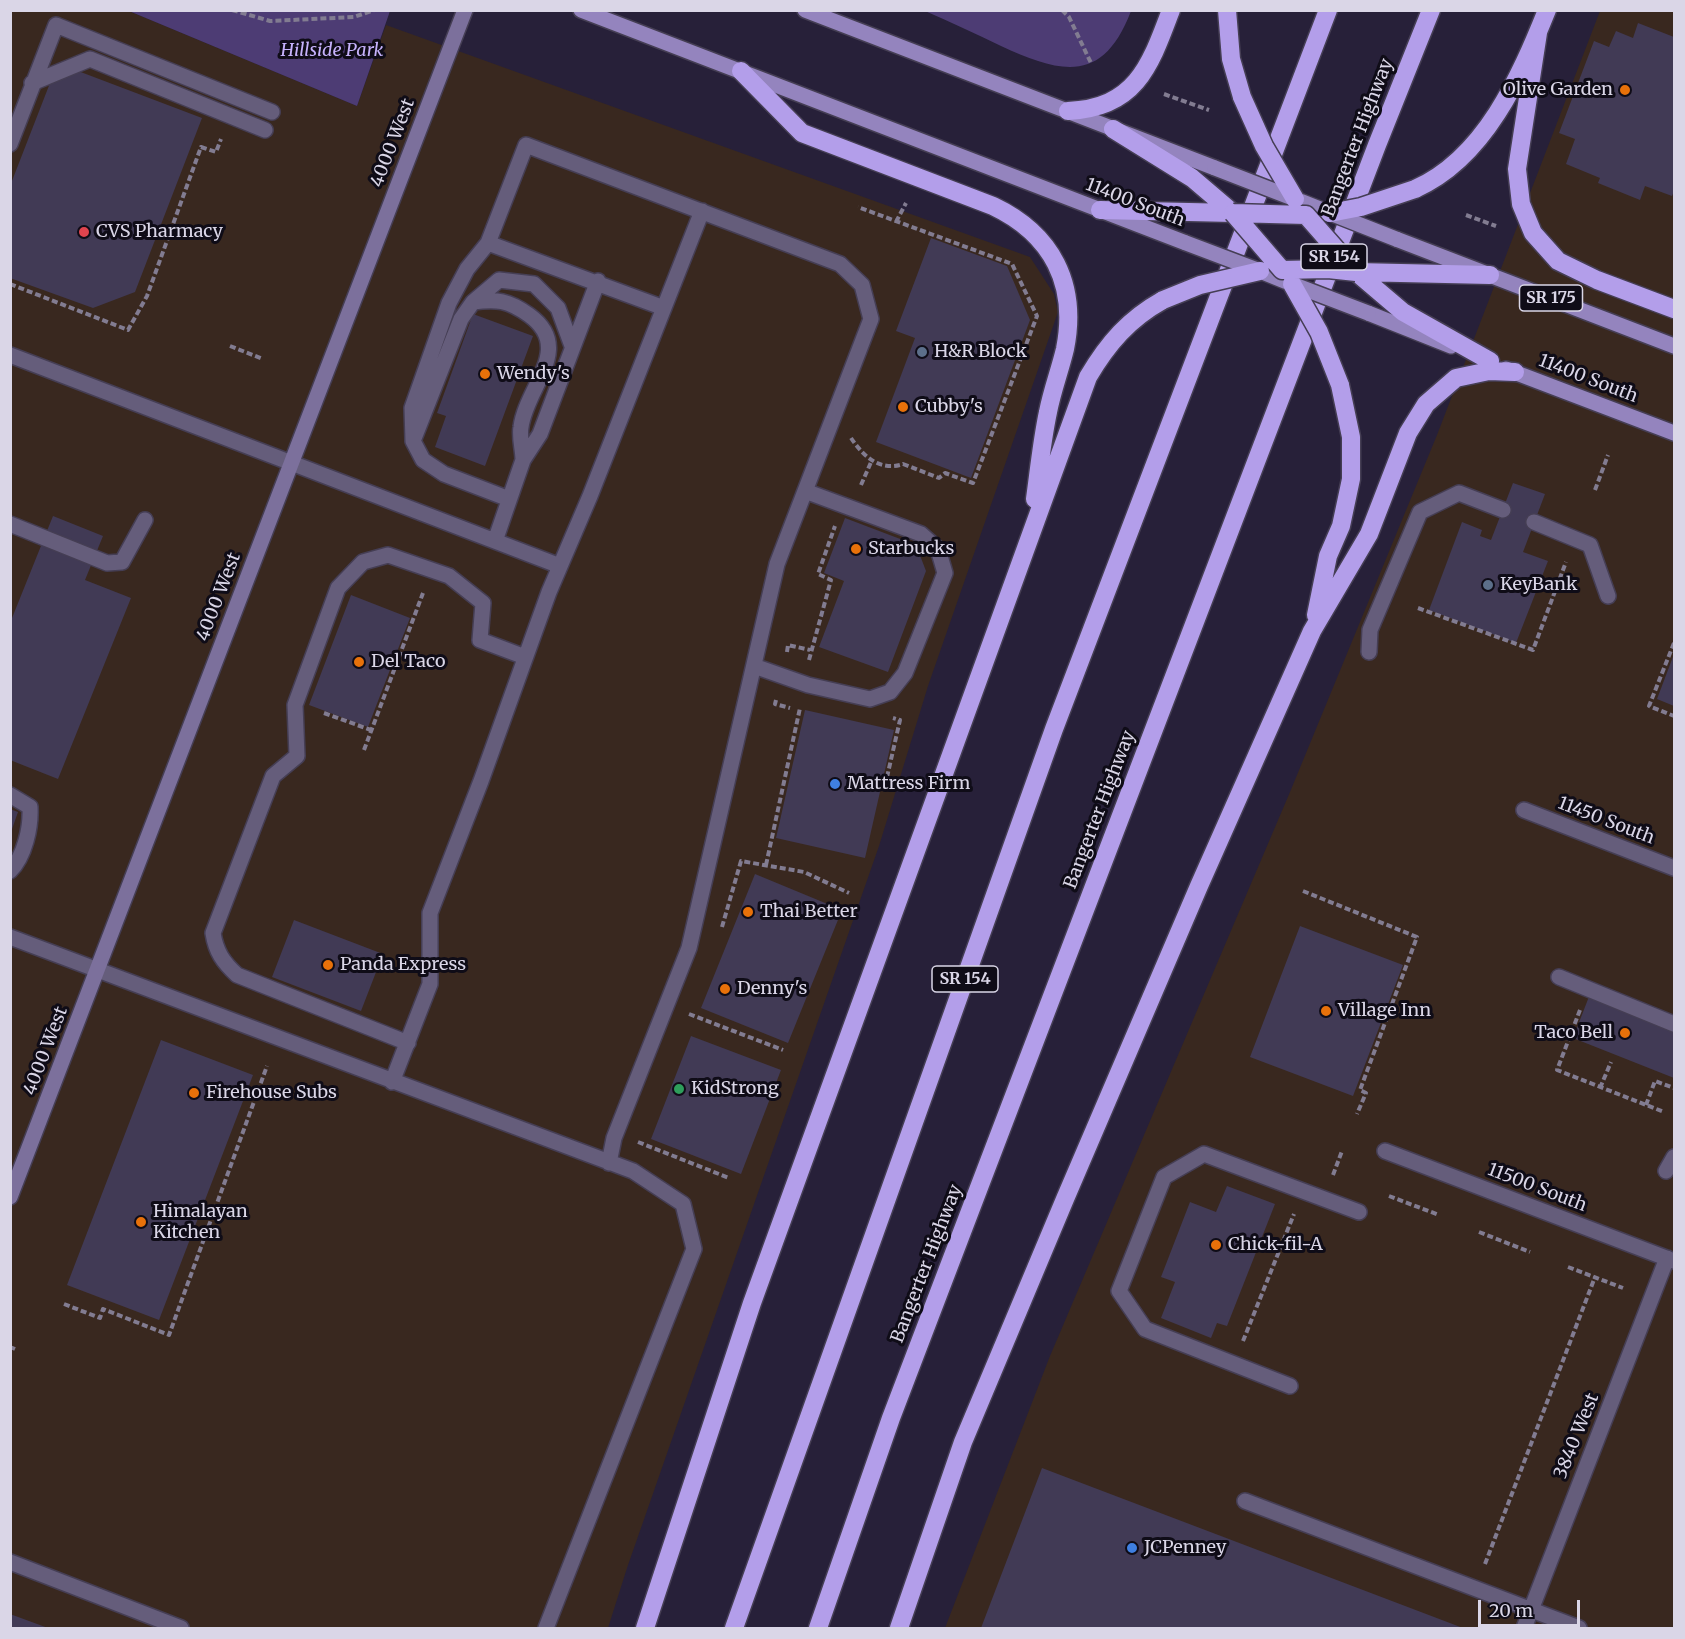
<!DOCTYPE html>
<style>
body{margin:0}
#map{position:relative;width:1685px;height:1639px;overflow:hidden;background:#272039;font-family:Merriweather,serif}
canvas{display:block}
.frame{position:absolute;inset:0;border:12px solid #dad6e7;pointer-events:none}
.scale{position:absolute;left:1478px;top:1600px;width:102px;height:27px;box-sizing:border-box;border:3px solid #dad6e7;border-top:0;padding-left:8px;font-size:18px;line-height:21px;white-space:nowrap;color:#dad6e7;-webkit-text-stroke:4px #0f0c17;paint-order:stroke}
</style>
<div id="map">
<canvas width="1685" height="1639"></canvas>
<div class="frame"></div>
<div class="scale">20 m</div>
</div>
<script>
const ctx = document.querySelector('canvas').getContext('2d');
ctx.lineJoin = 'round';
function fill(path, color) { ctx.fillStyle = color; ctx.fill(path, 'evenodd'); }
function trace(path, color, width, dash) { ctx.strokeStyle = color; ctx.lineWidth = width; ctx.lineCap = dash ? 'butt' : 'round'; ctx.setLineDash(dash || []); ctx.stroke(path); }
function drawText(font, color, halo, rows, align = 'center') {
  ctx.font = font + ' Merriweather,serif'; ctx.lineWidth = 6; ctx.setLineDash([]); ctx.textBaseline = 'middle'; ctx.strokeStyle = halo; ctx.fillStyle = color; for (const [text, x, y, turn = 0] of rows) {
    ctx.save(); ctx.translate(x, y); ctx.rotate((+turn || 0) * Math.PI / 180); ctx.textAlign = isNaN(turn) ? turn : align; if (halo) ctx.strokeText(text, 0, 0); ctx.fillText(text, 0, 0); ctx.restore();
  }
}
fill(new Path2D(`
 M 11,11 L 129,11 L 357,106 L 386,25 L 1030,257 L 1054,294 L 1058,312 L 928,686 L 879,846 L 627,1568 L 608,1628 L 11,1628 Z
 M 1600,11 L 1674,11 L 1674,1628 L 945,1628 L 1050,1356 L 1290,792 L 1437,435 Z`), '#39281f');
fill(new Path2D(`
 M 129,11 L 390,11 L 357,106 Z
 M 925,11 L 1131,11 C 1103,84 1062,74 1001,46 C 976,34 951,22 925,11 Z`), '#4d3c74');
fill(new Path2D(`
 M 1638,23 L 1674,37 L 1674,191 L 1672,196 L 1645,186 L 1640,200 L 1598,183 L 1600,178 L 1566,164 L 1575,139 L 1559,133 L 1594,41 L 1609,47 L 1616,31 L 1633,38 Z
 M 78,71 L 202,118 L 135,292 L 93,308 L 10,278 L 10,186 L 50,83 Z
 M 931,238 L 1007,266 L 1030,320 L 971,478 L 876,442 L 915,338 L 896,331 Z
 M 473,314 L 533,336 L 485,466 L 435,447 L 446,416 L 437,413 Z
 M 1513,483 L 1545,494 L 1523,552 L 1548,561 L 1516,643 L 1429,610 L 1462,522 L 1482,530 L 1480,536 L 1491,540 Z
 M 53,516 L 103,536 L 85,580 L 131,598 L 58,779 L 10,760 L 10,623 Z
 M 845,518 L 916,545 L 926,571 L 888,672 L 819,647 L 844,581 L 824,573 Z
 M 351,595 L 410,618 L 368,727 L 309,705 Z
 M 1674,654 L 1674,706 L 1657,699 Z
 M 805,710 L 894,730 L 865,858 L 776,838 Z
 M 10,809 L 18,812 L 11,832 L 10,832 Z
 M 755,874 L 842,910 L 788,1043 L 701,1008 Z
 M 294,920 L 383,954 L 361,1011 L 272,977 Z
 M 1300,926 L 1403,965 L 1353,1096 L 1250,1057 Z
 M 1590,994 L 1674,1028 L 1674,1078 L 1573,1038 Z
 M 691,1036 L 781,1070 L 741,1174 L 651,1139 Z
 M 161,1040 L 253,1075 L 159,1320 L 67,1285 Z
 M 1227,1186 L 1275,1204 L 1227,1326 L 1217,1323 L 1211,1338 L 1161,1318 L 1175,1282 L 1161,1277 L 1190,1202 L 1216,1212 Z
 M 1042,1468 L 1463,1628 L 981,1628 Z
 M 10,1614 L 48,1628 L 10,1628 Z`), '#413a55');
const service = new Path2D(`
 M 32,83 L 90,59 L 265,130
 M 10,144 L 56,25 L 272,112
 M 488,243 L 467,269 L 449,303 L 412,408 L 413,441 L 423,460 L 444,474 L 509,499
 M 473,302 L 499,280 L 534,284 L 558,308 L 572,346
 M 10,355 L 560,566
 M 413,441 L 461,319 L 473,302 C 497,299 508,300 529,315 C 575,348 526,387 521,427 C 519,437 523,450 523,460
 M 1534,522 L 1590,545 L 1608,596
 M 10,524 L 107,563 L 122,562 L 145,520
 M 495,541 L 523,460 L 540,434 L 598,281
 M 1369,652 L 1370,630 L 1420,512 L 1459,493 L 1503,510
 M 754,666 L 808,685 L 870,699 L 890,692 L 905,673 L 945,573 L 938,549 L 921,534 L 805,491
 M 10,795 L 30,807 C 31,827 25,856 10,871
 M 1524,810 L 1674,868
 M 10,937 L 633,1171 L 683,1204 L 694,1249 L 546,1628
 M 1559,977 L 1674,1024
 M 408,1043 L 237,975 C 223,962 216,952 213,933 L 273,776 L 297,756 L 295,705 L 338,588 L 363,562 L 388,555 L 449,576 L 483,603 L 480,640 L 525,657
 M 392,1082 L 430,984 L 430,913 L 481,781 L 549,592 L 590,496 L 702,211
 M 1385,1151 L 1674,1261
 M 609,1163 L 614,1138 L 689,948 L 777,564 L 871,319 L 862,285 L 840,264 L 526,145 L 488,243 L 664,308
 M 1666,1171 L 1674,1157
 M 1290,1386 L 1145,1329 L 1119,1291 L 1164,1177 L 1204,1154 L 1359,1212
 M 1245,1501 L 1579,1628
 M 10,1562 L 181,1628
 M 1524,1628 L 1667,1258`);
const secondary = new Path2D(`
 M 10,1197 L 465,10`);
const primary = new Path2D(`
 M 581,10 L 1186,243
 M 805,10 L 1215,168
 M 1295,199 L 1330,213
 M 1396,239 L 1674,346
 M 1260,271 L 1292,284
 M 1368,313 L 1451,346
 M 1506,369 L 1674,433`);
const motorway = new Path2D(`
 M 1227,10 L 1231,59 L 1242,97
 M 1538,33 L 1517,169 L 1521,204 L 1533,233 L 1558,261 L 1597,280 L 1674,309
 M 741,71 L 802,133 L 993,206 C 1052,234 1078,284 1065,349 C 1060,370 1052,391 1048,412 C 1042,440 1039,470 1035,499
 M 1068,111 C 1136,108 1150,66 1171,10
 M 1113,129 L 1192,178 L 1233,213
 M 1415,189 C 1485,158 1520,77 1547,10
 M 1100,210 L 1233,213
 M 1356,272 L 1403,312 L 1490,361
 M 1356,272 L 1490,275
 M 1316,615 L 1328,556 L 1341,526 L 1351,479 L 1351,437 L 1340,385
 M 645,1628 L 752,1303 L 1088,377 C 1108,343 1129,319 1163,300
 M 734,1628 L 1054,729 L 1328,10
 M 818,1628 L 891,1418 L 1377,145 L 1431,10
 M 899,1628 L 963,1442 L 1065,1199 L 1199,886 L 1312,631 L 1369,534 L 1408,433 L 1426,404 L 1456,378 L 1489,371 L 1515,372`);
trace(service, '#453e54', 18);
trace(secondary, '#453e54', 18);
trace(primary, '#453e54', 18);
trace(motorway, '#453e54', 21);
trace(new Path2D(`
 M 232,10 L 270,21 L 354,17 L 374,10
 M 1062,10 L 1069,17 L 1091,63
 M 1164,94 L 1209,110
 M 1466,215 L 1496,226
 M 896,222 L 906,203
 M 10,284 L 128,330 L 147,296 L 201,147 L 216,152 L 221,139
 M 230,346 L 263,359
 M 851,438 C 863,456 880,472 903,464 L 939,478 L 945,473 L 973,483 L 1037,316 L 1012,264 L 858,207
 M 861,485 L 872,460
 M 1595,490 L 1608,455
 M 1418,608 L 1533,650 L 1566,562
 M 1674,643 L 1649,706 L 1674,716
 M 787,652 L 788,645 L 810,650
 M 809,660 L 831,580 L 818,574 L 835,526
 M 776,700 L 775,704 L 790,708
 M 324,713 L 371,730
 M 364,750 L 423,593
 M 885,786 L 900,720 L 893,718
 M 766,865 L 800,708
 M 1303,891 L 1417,937 L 1360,1090 L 1366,1093 L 1357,1114
 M 722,927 L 741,861 L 804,872 L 849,893
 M 1580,1010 L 1557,1070 L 1664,1112
 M 689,1014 L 783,1050
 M 1600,1088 L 1611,1062
 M 1646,1105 L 1655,1081 L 1674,1088
 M 638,1142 L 729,1178
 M 1333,1175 L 1342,1151
 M 1389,1196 L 1439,1215
 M 1479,1232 L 1530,1252
 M 1568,1267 L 1623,1288
 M 64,1304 L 100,1318 L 103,1309 L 169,1335 L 267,1066
 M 1243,1341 L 1294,1214
 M 10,1347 L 15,1349
 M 1485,1564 L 1595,1277`), '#827c91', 4, [6, 3]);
trace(service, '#655d7b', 15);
trace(secondary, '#7c709c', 15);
trace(primary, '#9484be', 15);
trace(motorway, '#b39eea', 18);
const primaryBridge = new Path2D(`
 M 1215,168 L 1295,199
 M 1330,213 L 1396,239
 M 1186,243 L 1260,271
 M 1292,284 L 1368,313`);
const motorwayBridge = new Path2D(`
 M 1242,97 L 1264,146 L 1295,199
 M 1233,213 L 1282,270 L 1328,269 L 1356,272
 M 1233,213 L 1306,215 L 1356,272
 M 1330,213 L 1361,207 L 1415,189
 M 1292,284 L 1319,332 L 1340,385
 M 1163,300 L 1200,285 L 1260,271`);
trace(primaryBridge, '#453e54', 18, []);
trace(motorwayBridge, '#453e54', 21, []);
trace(primaryBridge, '#9484be', 15);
trace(motorwayBridge, '#b39eea', 18);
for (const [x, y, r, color] of [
 [1625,90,6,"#e8710a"],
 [84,232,6,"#e0444e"],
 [922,352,6,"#5c6f8a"],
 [485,374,6,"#e8710a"],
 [903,407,6,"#e8710a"],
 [856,549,6,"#e8710a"],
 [1488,585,6,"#5c6f8a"],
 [359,662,6,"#e8710a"],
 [835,784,6,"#3f7fe0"],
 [748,912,6,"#e8710a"],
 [328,965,6,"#e8710a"],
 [725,989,6,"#e8710a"],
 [1326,1011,6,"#e8710a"],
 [1625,1033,6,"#e8710a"],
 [679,1089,6,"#2e9e5b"],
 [194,1093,6,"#e8710a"],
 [141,1222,6,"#e8710a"],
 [1216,1245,6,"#e8710a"],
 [1132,1548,6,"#3f7fe0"]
]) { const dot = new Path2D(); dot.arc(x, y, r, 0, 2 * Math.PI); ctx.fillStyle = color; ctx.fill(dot); trace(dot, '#0f0c17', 2); }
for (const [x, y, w] of [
 [1334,257,66],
 [1551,298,63],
 [965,979,66]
]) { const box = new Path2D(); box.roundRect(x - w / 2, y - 13, w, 26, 4.5); ctx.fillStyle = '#0f0c17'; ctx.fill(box); trace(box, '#dad6e7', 1.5); }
drawText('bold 16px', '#dad6e7', null, [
 ["SR 154",1334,257],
 ["SR 175",1551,298],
 ["SR 154",965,979]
]);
drawText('italic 18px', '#c6b2fc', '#0f0c17', [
 ["Hillside Park",332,51]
]);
drawText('18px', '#dad6e7', '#0f0c17', [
 ["Olive Garden",1613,90,"right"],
 ["CVS Pharmacy",96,232],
 ["H&R Block",934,352],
 ["Wendy's",497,374],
 ["Cubby's",915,407],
 ["Starbucks",868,549],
 ["KeyBank",1500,585],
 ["Del Taco",371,662],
 ["Mattress Firm",847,784],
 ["Thai Better",760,912],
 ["Panda Express",340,965],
 ["Denny's",737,989],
 ["Village Inn",1338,1011],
 ["Taco Bell",1613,1033,"right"],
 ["KidStrong",691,1089],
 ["Firehouse Subs",206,1093],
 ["Himalayan",153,1212],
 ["Kitchen",153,1233],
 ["Chick-fil-A",1228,1245],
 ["JCPenney",1144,1548]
], 'left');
drawText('18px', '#dad6e7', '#0f0c17', [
 ["Bangerter Highway",1358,138,-69],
 ["4000 West",393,143,-69],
 ["11400 South",1135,203,21],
 ["11400 South",1588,379,21],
 ["4000 West",219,597,-69],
 ["Bangerter Highway",1100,810,-69],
 ["11450 South",1606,821,21],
 ["4000 West",46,1051,-69],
 ["11500 South",1537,1188,21],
 ["Bangerter Highway",927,1264,-69],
 ["3840 West",1577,1436,-68]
]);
</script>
